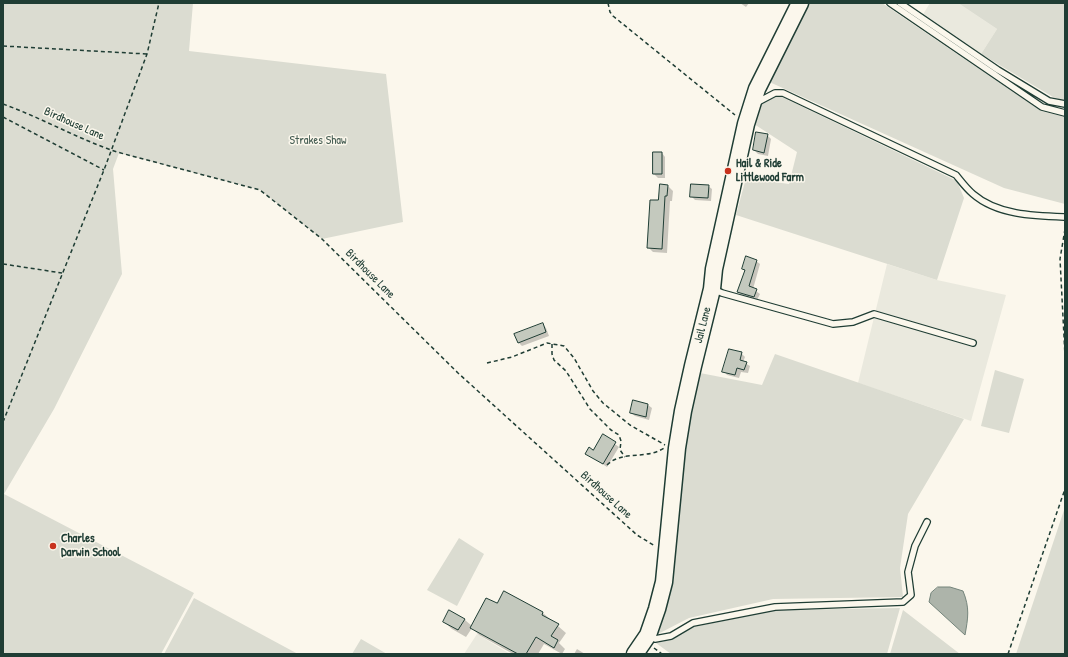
<!DOCTYPE html>
<style>
body{margin:0}
#map{position:relative;width:1068px;height:657px;overflow:hidden;background:#fbf7ec;font-family:"Patrick Hand",sans-serif}
canvas{display:block}
.frame{position:absolute;inset:0;border:4px solid #1f3d34;pointer-events:none}
</style>
<div id="map">
<canvas width="1068" height="657"></canvas>
<div class="frame"></div>
</div>
<script>
const ctx = document.querySelector('canvas').getContext('2d');
ctx.lineJoin = 'round';
function fill(path, color) { ctx.fillStyle = color; ctx.fill(path, 'evenodd'); }
function trace(path, color, width, dash) { ctx.strokeStyle = color; ctx.lineWidth = width; ctx.lineCap = dash ? 'butt' : 'round'; ctx.setLineDash(dash || []); ctx.stroke(path); }
function drawText(font, color, halo, rows, align = 'center') {
  ctx.font = font + ' "Patrick Hand",sans-serif'; ctx.lineWidth = 3; ctx.setLineDash([]); ctx.textBaseline = 'middle'; ctx.strokeStyle = halo; ctx.fillStyle = color; for (const [text, x, y, turn = 0] of rows) {
    ctx.save(); ctx.translate(x, y); ctx.rotate((+turn || 0) * Math.PI / 180); ctx.textAlign = isNaN(turn) ? turn : align; if (halo) ctx.strokeText(text, 0, 0); ctx.fillText(text, 0, 0); ctx.restore();
  }
}
fill(new Path2D(`
 M 930,3 L 958,3 L 997,29 L 981,54 L 922,16 Z
 M 887,264 L 937,280 L 1006,295 L 971,421 L 858,383 Z
 M 477,634 L 510,654 L 464,654 Z`), '#eae9de');
fill(new Path2D(`
 M 3,3 L 193,3 L 189,51 L 386,74 L 403,222 L 322,239 L 260,190 L 119,153 L 113,169 L 122,274 L 54,409 L 4,494 L 194,593 L 161,654 L 3,654 Z
 M 804,3 L 882,3 L 1041,111 L 1065,117 L 1065,204 L 1004,188 L 765,80 Z
 M 958,3 L 1065,3 L 1065,101 L 1053,97 L 981,54 L 997,29 Z
 M 776,97 L 782,97 L 957,181 L 964,198 L 937,280 L 736,215 L 746,178 L 789,184 L 797,152 L 754,124 L 756,107 Z
 M 775,354 L 964,419 L 908,514 L 900,568 L 903,597 L 773,599 L 689,618 L 658,634 L 654,631 L 683,446 L 700,373 L 762,385 Z
 M 995,370 L 1024,379 L 1009,433 L 981,426 Z
 M 1065,507 L 1065,654 L 1016,654 Z
 M 459,538 L 484,554 L 457,606 L 427,590 Z
 M 194,598 L 298,654 L 164,654 Z
 M 900,608 L 887,654 L 671,654 L 656,643 L 670,640 L 694,627 L 775,610 Z
 M 903,610 L 960,654 L 890,654 Z
 M 361,639 L 387,654 L 352,654 Z`), '#dbdcd1');
const water = new Path2D(`
 M 938,587 L 950,587 L 963,591 C 970,608 968,618 965,635 L 929,602 L 931,593 Z`);
fill(water, '#adb4aa');
trace(water, '#74847b', 1);
fill(new Path2D(`
 M 740,3 L 749,3 L 746,7 Z
 M 767,135 L 771,139 L 768,156 L 758,154 L 754,150 Z
 M 662,153 L 665,157 L 665,178 L 658,178 L 654,174 Z
 M 661,185 L 668,186 L 673,191 L 672,201 L 670,201 L 667,253 L 653,252 L 648,247 L 659,201 Z
 M 708,186 L 712,189 L 711,201 L 695,200 L 691,196 Z
 M 756,261 L 760,264 L 753,289 L 760,294 L 757,300 L 742,295 L 738,292 L 745,271 L 743,269 Z
 M 543,324 L 546,328 L 549,336 L 522,346 L 519,343 Z
 M 741,353 L 745,357 L 743,362 L 750,366 L 748,373 L 741,372 L 739,378 L 727,375 L 724,371 Z
 M 633,401 L 648,405 L 652,408 L 649,420 L 635,416 L 631,413 Z
 M 604,436 L 619,447 L 607,467 L 587,454 L 594,451 Z
 M 505,592 L 543,613 L 566,633 L 559,643 L 565,649 L 562,654 L 544,644 L 538,654 L 513,654 L 479,635 L 472,628 L 466,637 L 452,629 L 444,622 L 450,612 L 465,620 L 472,626 L 497,604 Z
 M 577,649 L 585,654 L 574,654 Z`), '#0003');
const building = new Path2D(`
 M 756,132 L 768,134 L 764,153 L 753,150 Z
 M 653,152 L 662,152 L 662,174 L 653,174 Z
 M 660,184 L 668,185 L 667,196 L 665,196 L 662,249 L 647,248 L 650,200 L 658,200 Z
 M 691,184 L 709,185 L 708,198 L 690,197 Z
 M 746,256 L 757,260 L 749,286 L 757,289 L 754,297 L 737,292 L 745,270 L 742,269 Z
 M 543,323 L 546,332 L 518,343 L 514,334 Z
 M 729,349 L 742,352 L 740,360 L 747,362 L 744,370 L 737,368 L 735,375 L 722,372 Z
 M 633,400 L 648,404 L 646,417 L 630,413 Z
 M 603,434 L 616,442 L 603,464 L 585,454 L 589,447 L 593,450 Z
 M 504,591 L 543,612 L 542,615 L 559,624 L 551,636 L 558,640 L 554,648 L 536,637 L 526,654 L 518,654 L 470,628 L 486,598 L 497,603 Z
 M 449,610 L 465,619 L 458,630 L 443,622 Z`);
fill(building, '#c4c9be');
trace(building, '#1f3d34', 1);
const lane = new Path2D(`
 M 890,3 L 1042,107 L 1065,113
 M 900,3 L 998,70 L 1049,101 L 1065,104
 M 756,103 L 775,93 L 783,93 L 956,175 C 961,181 966,188 973,194 C 997,215 1034,216 1065,217
 M 713,289 L 722,293 L 833,324 L 853,322 L 874,314 L 973,343
 M 650,636 L 655,639 L 671,636 L 693,623 L 775,607 L 903,602 L 911,595 L 908,572 L 915,546 L 927,522`);
const secondary = new Path2D(`
 M 635,654 L 648,635 L 657,609 L 664,582 L 677,448 L 683,411 L 693,366 L 712,289 L 714,269 L 746,124 L 757,89 L 800,3`);
trace(lane, '#1f3d34', 8);
trace(secondary, '#1f3d34', 19);
trace(new Path2D(`
 M 608,3 L 610,12 L 613,16 L 735,115
 M 3,46 L 147,54
 M 3,104 C 42,118 78,139 117,152 L 260,190 L 322,239 L 458,373 L 637,535 L 655,546
 M 3,117 L 104,170
 M 1065,229 L 1060,259 L 1065,356
 M 3,264 L 62,273
 M 552,344 L 552,354 L 554,360 L 566,371 L 590,409 L 611,430 L 619,435 L 621,441 L 620,450 L 625,457
 M 487,363 L 512,357 L 547,343 L 564,346 L 574,358 L 593,391 L 603,403 L 630,425 L 665,445
 M 3,422 L 104,170 L 147,54 L 159,3
 M 607,465 C 622,450 646,460 664,448
 M 654,648 L 662,654
 M 1008,654 L 1065,489`), '#1f3d34', 1.5, [4, 3]);
trace(lane, '#fbf7ec', 5.5);
trace(secondary, '#fbf7ec', 16);
for (const [x, y, r, color] of [
 [728,171,4,"#c8321e"],
 [53,546,4,"#c8321e"]
]) { const dot = new Path2D(); dot.arc(x, y, r, 0, 2 * Math.PI); ctx.fillStyle = color; ctx.fill(dot); trace(dot, '#fbf7ec', 1.5); }
drawText('12px', '#1f3d34', '#fbf7ec', [
 ["Birdhouse Lane",74,124,24],
 ["Birdhouse Lane",370,274,45],
 ["Jail Lane",703,325,-76],
 ["Birdhouse Lane",606,495,42]
]);
drawText('12px', '#455d53', '#fbf7ec', [
 ["Strakes Shaw",318,141]
]);
drawText('bold 12px', '#1f3d34', '#fbf7ec', [
 ["Hail & Ride",736,164],
 ["Littlewood Farm",736,178],
 ["Charles",61,539],
 ["Darwin School",61,553]
], 'left');
</script>
